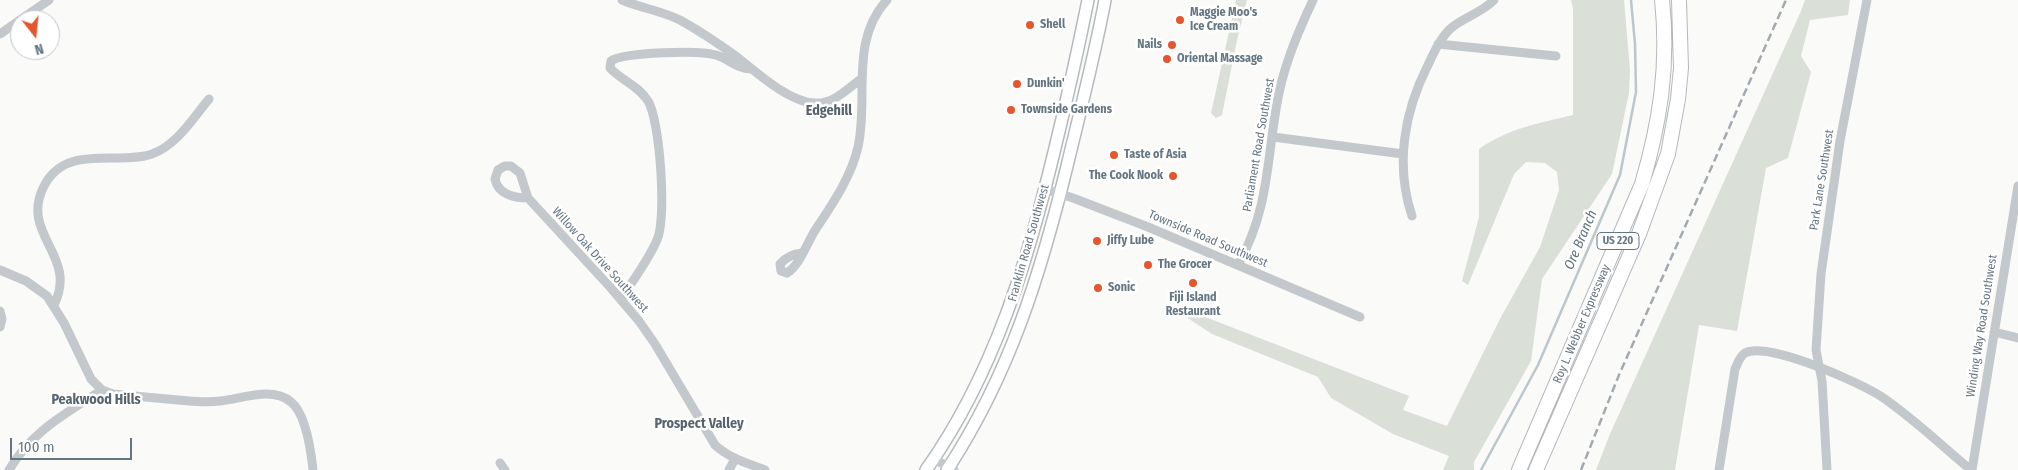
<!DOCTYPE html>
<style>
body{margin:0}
#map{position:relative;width:2018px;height:470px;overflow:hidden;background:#fafaf8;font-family:"Fira Sans Condensed",sans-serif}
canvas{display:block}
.north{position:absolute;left:10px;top:10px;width:50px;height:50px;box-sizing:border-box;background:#fff;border:1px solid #c1c8cd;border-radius:50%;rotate:164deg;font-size:14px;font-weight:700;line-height:20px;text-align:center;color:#657683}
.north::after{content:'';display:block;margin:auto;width:18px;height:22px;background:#e4572e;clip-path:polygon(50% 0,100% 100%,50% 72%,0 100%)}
.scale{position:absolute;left:10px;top:438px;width:122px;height:22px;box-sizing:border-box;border:2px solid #657683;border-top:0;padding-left:6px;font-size:15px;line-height:18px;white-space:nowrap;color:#657683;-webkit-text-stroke:4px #fff;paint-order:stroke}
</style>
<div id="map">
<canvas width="2018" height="470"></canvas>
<div class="north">N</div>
<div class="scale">100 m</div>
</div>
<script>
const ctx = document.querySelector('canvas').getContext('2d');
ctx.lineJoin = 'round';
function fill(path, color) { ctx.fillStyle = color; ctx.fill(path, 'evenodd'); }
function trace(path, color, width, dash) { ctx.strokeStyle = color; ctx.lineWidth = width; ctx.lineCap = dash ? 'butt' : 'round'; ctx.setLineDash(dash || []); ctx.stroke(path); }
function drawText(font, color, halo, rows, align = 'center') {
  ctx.font = font + ' "Fira Sans Condensed",sans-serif'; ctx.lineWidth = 5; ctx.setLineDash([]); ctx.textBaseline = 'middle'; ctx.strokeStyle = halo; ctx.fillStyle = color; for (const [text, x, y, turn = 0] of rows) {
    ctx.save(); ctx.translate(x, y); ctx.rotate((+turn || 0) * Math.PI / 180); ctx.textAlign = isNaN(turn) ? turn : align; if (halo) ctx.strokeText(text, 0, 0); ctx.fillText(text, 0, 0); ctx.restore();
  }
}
fill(new Path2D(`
 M 1236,0 L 1247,0 L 1237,40 L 1222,115 L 1216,118 L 1211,113 Z
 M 1571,0 L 1624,0 L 1630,70 L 1629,93 L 1612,174 L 1542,279 L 1531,361 L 1474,462 L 1474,470 L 1443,470 L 1449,456 L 1393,434 L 1331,398 L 1318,377 L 1212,334 L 1180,313 L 1182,308 L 1409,396 L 1403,410 L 1447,426 L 1501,317 L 1540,247 L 1559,190 L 1557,172 L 1545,163 L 1526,162 L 1514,174 L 1468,285 L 1462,281 L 1479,217 L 1479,149 C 1511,127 1537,124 1573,115 L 1573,9 Z
 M 1805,0 L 1850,0 L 1848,15 L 1810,20 L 1801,56 L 1811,72 L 1788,158 L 1766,168 L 1737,331 L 1699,325 L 1675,470 L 1596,470 L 1610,434 L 1801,11 Z`), '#dadfd7');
trace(new Path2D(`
 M 1481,470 L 1538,365 L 1620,175 L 1636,92 L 1635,44 L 1631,0`), '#bbc7cb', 2.5);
const major = new Path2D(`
 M 926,470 C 994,374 1028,261 1055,148 C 1067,99 1078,50 1088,0
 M 947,470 C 1010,374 1041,273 1068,162 C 1081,108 1095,54 1105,0`);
const highway = new Path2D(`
 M 1519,470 L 1642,184 C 1660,122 1669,66 1662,0
 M 1536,470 L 1639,234 L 1668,154 L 1678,99 L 1681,68 L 1679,0`);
trace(major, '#b5babe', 14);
trace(highway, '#b4b9bd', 16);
trace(new Path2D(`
 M 622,0 C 641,8 662,11 680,20 C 700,31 719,44 737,57 C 757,73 789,102 815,103 C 834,104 847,89 861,79
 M 20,20 L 49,0
 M 0,34 L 20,20
 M 1438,44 L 1556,56
 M 1273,137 L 1403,154
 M 1045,189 L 1073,198 L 1148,227 L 1360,317
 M 528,198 C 514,198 498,194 495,179 L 498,170 L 505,166 L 511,166 L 520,173 L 528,198 L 610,287 L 639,321 L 655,344 L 715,445 C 729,458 747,463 765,470
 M 1412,216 C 1395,165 1404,112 1428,65 C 1434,52 1440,39 1450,29 C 1463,17 1482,13 1494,0
 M 802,253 C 792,254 786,257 780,264 L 781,271 L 787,273 C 799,266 807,244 814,232 C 831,206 851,178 858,147 C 869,98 849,41 887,0
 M 1238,265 C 1271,206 1266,156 1279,93 C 1286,60 1299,30 1313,0
 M 0,270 L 26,281 L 47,296 L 64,323 L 91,379 L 102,390 L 113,394 C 135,396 156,398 178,400 C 192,401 206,403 220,401 C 242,399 272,386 291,402 C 306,414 311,451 313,470
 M 621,299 C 633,280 648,261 657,240 C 667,219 660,120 648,101 C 639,86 621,80 610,68 L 611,61 C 624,52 700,50 716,55 C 729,59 735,68 751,69
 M 54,305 C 79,255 19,235 44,186 C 66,143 117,166 152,154 C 177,145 193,118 209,99
 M 0,311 L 2,319 L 0,327
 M 1994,332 L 2018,338
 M 934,459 L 954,470
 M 500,463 L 505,470
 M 9,470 C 32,431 65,414 102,390
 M 729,470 L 735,459
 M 1719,470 L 1735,369 C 1738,363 1739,357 1745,353 C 1768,341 1861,383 1882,397 C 1913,418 1942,446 1971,470
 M 1827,470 L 1822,381 L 1816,350 L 1821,274 L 1840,141 L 1867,0
 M 1972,470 L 2018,186`), '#c3c8cc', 9);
trace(major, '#fff', 11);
trace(highway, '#fff', 14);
trace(new Path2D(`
 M 1581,470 L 1619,375 L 1786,0`), '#a2aab0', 2.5, [8, 4]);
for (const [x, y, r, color] of [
 [1180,20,5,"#e4572e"],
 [1030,25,5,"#e4572e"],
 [1172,45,5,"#e4572e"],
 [1167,59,5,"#e4572e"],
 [1017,84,5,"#e4572e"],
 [1011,110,5,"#e4572e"],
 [1114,155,5,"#e4572e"],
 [1173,176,5,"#e4572e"],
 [1097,241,5,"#e4572e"],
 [1148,265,5,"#e4572e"],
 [1193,283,5,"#e4572e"],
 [1098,288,5,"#e4572e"]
]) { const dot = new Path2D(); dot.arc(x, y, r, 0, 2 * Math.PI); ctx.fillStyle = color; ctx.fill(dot); trace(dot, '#fff', 2); }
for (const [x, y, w] of [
 [1618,241,42]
]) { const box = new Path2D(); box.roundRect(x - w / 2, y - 8.5, w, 17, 4); ctx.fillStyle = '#fff'; ctx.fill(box); trace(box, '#657683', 1); }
drawText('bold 11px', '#657683', null, [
 ["US 220",1618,241]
]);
drawText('bold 12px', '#657683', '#fff', [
 ["Maggie Moo's",1190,13],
 ["Ice Cream",1190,27],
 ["Shell",1040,25],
 ["Nails",1162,45,"right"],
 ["Oriental Massage",1177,59],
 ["Dunkin'",1027,84],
 ["Townside Gardens",1021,110],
 ["Taste of Asia",1124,155],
 ["The Cook Nook",1163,176,"right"],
 ["Jiffy Lube",1107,241],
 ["The Grocer",1158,265],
 ["Sonic",1108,288],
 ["Fiji Island",1193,298,"center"],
 ["Restaurant",1193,312,"center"]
], 'left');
drawText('12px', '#657683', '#fff', [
 ["Parliament Road Southwest",1259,145,-80],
 ["Park Lane Southwest",1822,180,-81],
 ["Townside Road Southwest",1208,239,23],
 ["Franklin Road Southwest",1029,243,-74],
 ["Willow Oak Drive Southwest",600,260,48],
 ["Roy L. Webber Expressway",1582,324,-67],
 ["Winding Way Road Southwest",1982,326,-81]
]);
drawText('bold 14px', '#57646e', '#fff', [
 ["Edgehill",829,111],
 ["Peakwood Hills",96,400],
 ["Prospect Valley",699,424]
]);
drawText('italic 14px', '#60757c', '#fff', [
 ["Ore Branch",1581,240,-67]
]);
</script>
